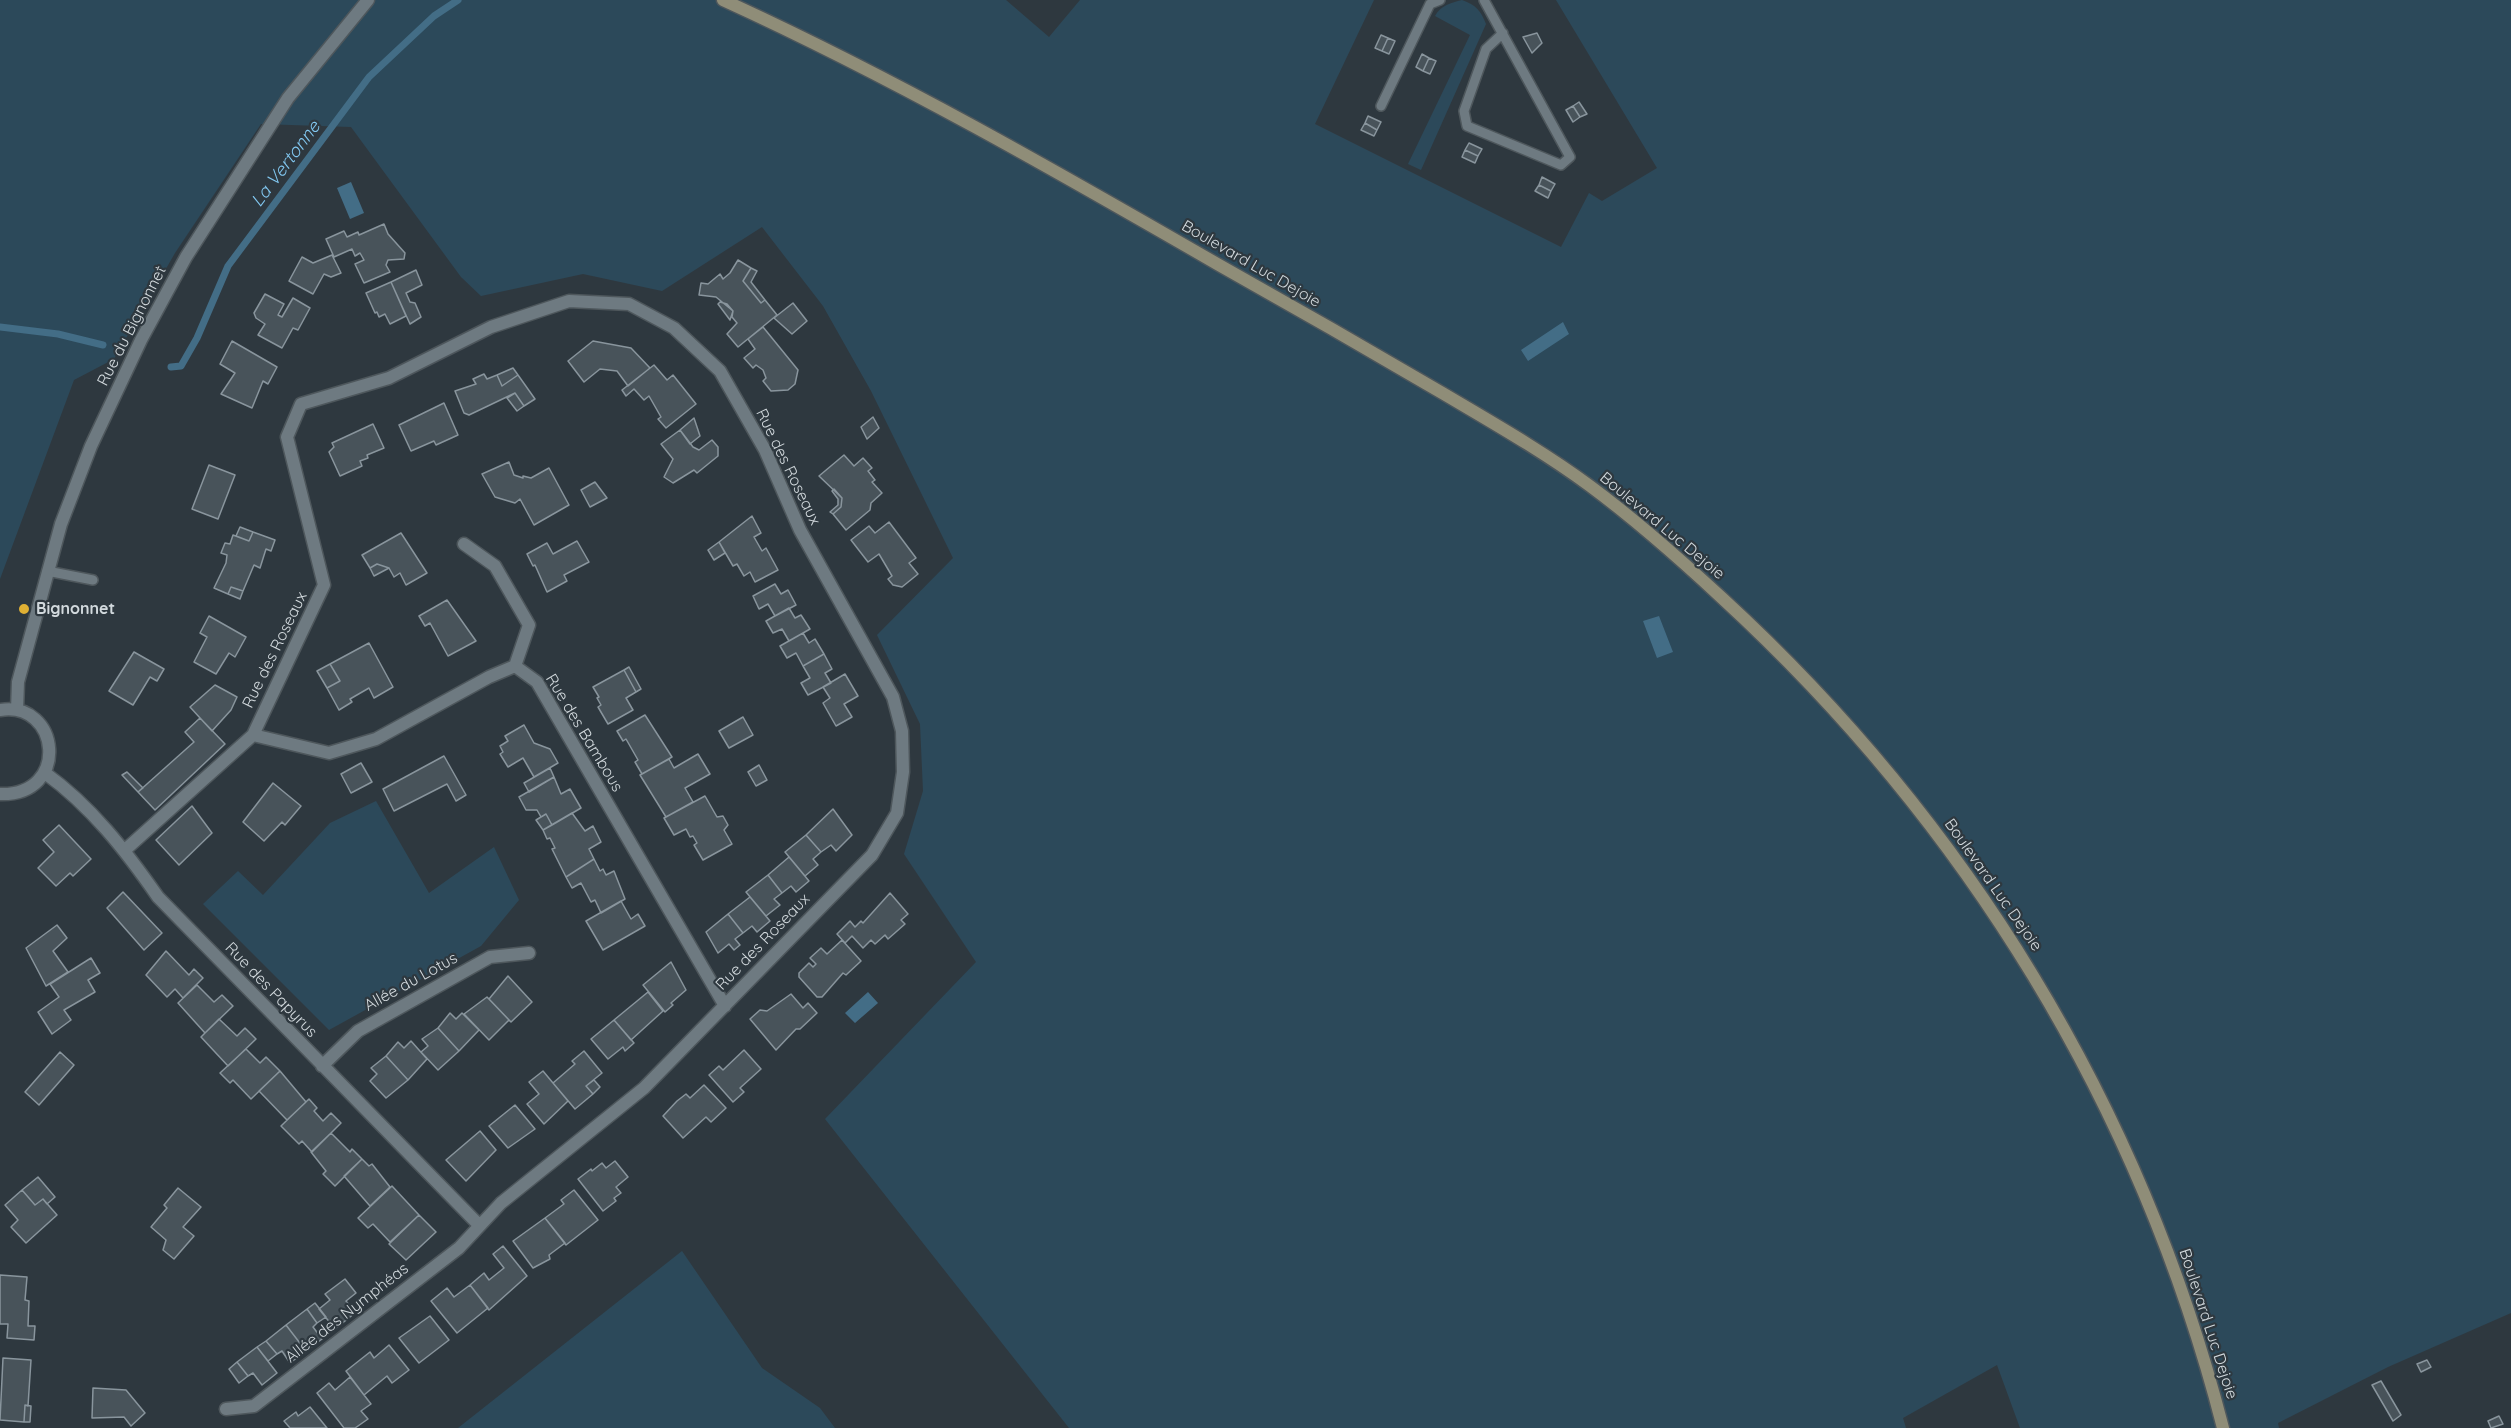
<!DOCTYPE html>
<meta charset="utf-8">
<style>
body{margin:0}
canvas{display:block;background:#2e383f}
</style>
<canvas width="2511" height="1428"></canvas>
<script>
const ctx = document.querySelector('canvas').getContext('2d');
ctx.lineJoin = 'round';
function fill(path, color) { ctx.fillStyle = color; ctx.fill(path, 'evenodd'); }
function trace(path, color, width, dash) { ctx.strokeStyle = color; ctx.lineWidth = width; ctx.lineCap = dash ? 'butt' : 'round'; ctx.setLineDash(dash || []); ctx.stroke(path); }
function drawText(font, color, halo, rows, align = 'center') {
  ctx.font = font + ' Quicksand,sans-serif'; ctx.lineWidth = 4.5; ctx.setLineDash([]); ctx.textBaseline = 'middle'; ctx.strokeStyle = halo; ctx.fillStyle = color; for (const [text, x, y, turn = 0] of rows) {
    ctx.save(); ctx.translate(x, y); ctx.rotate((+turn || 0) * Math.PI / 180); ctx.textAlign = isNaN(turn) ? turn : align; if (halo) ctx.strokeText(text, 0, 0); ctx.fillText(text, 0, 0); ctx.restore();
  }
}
fill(new Path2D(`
 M 0,0 L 1006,0 L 1049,37 L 1080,0 L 1374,0 L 1315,124 L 1561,247 L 1589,193 L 1602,201 L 1657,168 L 1556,0 L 2511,0 L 2511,1313 L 2388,1367 L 2278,1423 L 2279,1428 L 2020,1428 L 1997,1365 L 1903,1418 L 1906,1428 L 1069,1428 L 825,1119 L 976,962 L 904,854 L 923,791 L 920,724 L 877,635 L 953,558 L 871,391 L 823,306 L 762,227 L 662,291 L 583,274 L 481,296 L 461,277 L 351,127 L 261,124 L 175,253 L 114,359 L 74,380 L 0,579 Z
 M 1462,0 C 1476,5 1481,11 1486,24 L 1421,170 L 1408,164 L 1470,35 L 1435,16 C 1441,5 1451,3 1462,0 Z
 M 376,801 L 429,893 L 494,847 L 519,900 L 481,946 L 329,1030 L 203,904 L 238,871 L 263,895 L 330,823 Z
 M 682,1251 L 762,1368 L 820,1408 L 835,1428 L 458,1428 Z`), '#2c495a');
fill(new Path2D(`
 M 351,182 L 364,213 L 350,219 L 337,188 Z
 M 1563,322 L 1569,334 L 1528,361 L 1521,350 Z
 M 1659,616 L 1673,652 L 1657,658 L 1643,621 Z
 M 868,992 L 878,1003 L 855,1023 L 845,1013 Z`), '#436d86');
trace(new Path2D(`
 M 0,327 L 58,334 L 103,345
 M 171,367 L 181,366 L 197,338 L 228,266 L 369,77 L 434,16 L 458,0`), '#436d86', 7);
const building = new Path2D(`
 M 1537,33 L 1542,43 L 1532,53 L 1523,37 Z
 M 1381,35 L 1388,38 L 1382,51 L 1375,48 Z
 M 1388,38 L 1395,41 L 1389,54 L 1382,51 Z
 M 1422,54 L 1429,58 L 1423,71 L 1416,67 Z
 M 1429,58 L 1436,61 L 1430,74 L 1423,71 Z
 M 1579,102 L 1587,114 L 1580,117 L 1573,106 Z
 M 1573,106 L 1580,117 L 1573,122 L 1566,110 Z
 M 1368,116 L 1381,122 L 1377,130 L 1365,123 Z
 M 1365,123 L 1377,130 L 1374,136 L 1361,130 Z
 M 1469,143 L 1482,149 L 1478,156 L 1465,150 Z
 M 1465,150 L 1478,156 L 1475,163 L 1462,157 Z
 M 1542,177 L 1555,184 L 1551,191 L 1539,185 Z
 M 1539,185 L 1551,191 L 1548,198 L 1535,191 Z
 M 384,224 L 388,234 L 405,253 L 404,259 L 388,260 L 386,265 L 390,272 L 364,283 L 355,264 L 364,260 L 360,253 L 355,256 L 352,249 L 334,257 L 326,239 L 344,231 L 347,237 L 358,232 L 359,235 Z
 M 332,255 L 341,273 L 331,277 L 324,274 L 313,294 L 289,281 L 302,257 L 313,263 Z
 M 738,260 L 751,268 L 743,281 L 761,303 L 765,300 L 777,315 L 738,347 L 727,334 L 737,323 L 732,317 L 733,311 L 716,297 L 699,295 L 701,283 L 708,284 L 720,274 L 723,279 L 730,273 Z
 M 751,268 L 757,271 L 751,282 L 765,300 L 761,303 L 743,281 Z
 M 416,270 L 422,285 L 406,293 L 410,302 L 415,303 L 421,317 L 410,324 L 391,282 Z
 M 391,282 L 406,316 L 390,324 L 385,314 L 379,317 L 377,312 L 375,313 L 366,293 Z
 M 265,294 L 284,304 L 278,315 L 282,317 L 293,298 L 310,308 L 298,330 L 293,328 L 282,348 L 258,335 L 265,324 L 256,318 L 254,313 Z
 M 720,302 L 727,304 L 733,311 L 730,320 L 718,304 Z
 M 793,303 L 807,321 L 792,334 L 774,318 Z
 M 763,327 L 798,370 L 795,384 L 788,390 L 771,391 L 763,381 L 766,378 L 763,370 L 756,365 L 753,368 L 744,358 L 755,349 L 748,339 Z
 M 232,341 L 277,367 L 268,384 L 263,381 L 252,408 L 221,394 L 235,373 L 220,364 Z
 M 593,341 L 631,348 L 650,368 L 628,386 L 617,371 L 600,369 L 584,382 L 568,361 Z
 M 654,365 L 667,380 L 673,375 L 696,404 L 666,428 L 658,419 L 661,417 L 649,396 L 644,400 L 634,389 L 626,396 L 622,390 Z
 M 513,368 L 518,375 L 502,386 L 497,375 Z
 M 484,374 L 487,379 L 497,375 L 502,386 L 518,375 L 535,399 L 524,406 L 515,393 L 469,415 L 464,413 L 455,391 L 476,384 L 473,379 Z
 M 515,393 L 524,406 L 517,411 L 507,398 Z
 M 444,403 L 458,435 L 436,445 L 434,441 L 411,451 L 399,425 Z
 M 873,417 L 879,428 L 867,439 L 861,427 Z
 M 694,418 L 700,436 L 690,444 L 680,430 Z
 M 373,424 L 384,448 L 367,455 L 368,458 L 360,461 L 362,466 L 340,476 L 329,452 L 334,447 L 332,443 Z
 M 680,430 L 693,447 L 699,450 L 712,440 L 718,447 L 718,456 L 697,473 L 694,470 L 673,483 L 664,477 L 673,459 L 661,444 Z
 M 844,455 L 854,466 L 863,458 L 872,468 L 868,471 L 875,480 L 872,482 L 882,493 L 871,503 L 870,510 L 846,530 L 833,514 L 841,507 L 842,498 L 819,476 Z
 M 509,462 L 514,475 L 523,478 L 523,476 L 531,478 L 549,468 L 569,505 L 534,525 L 520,499 L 515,503 L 495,497 L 482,474 Z
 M 209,465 L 235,475 L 218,519 L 192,509 Z
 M 595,482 L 607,498 L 590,507 L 581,490 Z
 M 834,489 L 842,498 L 841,507 L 833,514 L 830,512 L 838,505 L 838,499 L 832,491 Z
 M 752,516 L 761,533 L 754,537 L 762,551 L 766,548 L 778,570 L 755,582 L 750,572 L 744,576 L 737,564 L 733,566 L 719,542 Z
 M 889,522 L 916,558 L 909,563 L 918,574 L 902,587 L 893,585 L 888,579 L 892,576 L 879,554 L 868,562 L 851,540 L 869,526 L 875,533 Z
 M 240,527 L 253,532 L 249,541 L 236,536 Z
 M 253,532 L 275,540 L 271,551 L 266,549 L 260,568 L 254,565 L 243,591 L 231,587 L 228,594 L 214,588 L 226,563 L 227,555 L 221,553 L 225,543 L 230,544 L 233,535 L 249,541 Z
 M 401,533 L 427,573 L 406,585 L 400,573 L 394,577 L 389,568 L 377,564 L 370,568 L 362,555 Z
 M 577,541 L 589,562 L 564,575 L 567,581 L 547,592 L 535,565 L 533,566 L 527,554 L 547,543 L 553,554 Z
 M 719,542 L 725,553 L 714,560 L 708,550 Z
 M 377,564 L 389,568 L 374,576 L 370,568 Z
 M 775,584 L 781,594 L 788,590 L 796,605 L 775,616 L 768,604 L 759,609 L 753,596 Z
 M 231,587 L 243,591 L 240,599 L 228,594 Z
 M 447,600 L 476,641 L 448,656 L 430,623 L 425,626 L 419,616 Z
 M 789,608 L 795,618 L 801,615 L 810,629 L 789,641 L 782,629 L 773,633 L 766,621 Z
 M 209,616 L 246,637 L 235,657 L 229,653 L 216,674 L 194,662 L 207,637 L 200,633 Z
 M 803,633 L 809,643 L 815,639 L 824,654 L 803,666 L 796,653 L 787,658 L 780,646 Z
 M 369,643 L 393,687 L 374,698 L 369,688 L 350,699 L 352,702 L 339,710 L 327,688 L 340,681 L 330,664 Z
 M 134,652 L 164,669 L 157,681 L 150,677 L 133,705 L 109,691 Z
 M 824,654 L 832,669 L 825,673 L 831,683 L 808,695 L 801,683 L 810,678 L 803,666 Z
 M 330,664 L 340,681 L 327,688 L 317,671 Z
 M 629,667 L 641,689 L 636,692 L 624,670 Z
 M 624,670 L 636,692 L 626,698 L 633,710 L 608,724 L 598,707 L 601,705 L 597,698 L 599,697 L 593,687 Z
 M 845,674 L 858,696 L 844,704 L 852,717 L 836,726 L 823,703 L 830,698 L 823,687 Z
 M 215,685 L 237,697 L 231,710 L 212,731 L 190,707 Z
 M 645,715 L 672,757 L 642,774 L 635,762 L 638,760 L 626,739 L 623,741 L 617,731 Z
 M 743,717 L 753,735 L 729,748 L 719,731 Z
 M 200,718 L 225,744 L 155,810 L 138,792 L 194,742 L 185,732 Z
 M 524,725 L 534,743 L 550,749 L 558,763 L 534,777 L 523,758 L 508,767 L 500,754 L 503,752 L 500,746 L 508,741 L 505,736 Z
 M 698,754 L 710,774 L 685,788 L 693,802 L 666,817 L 640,775 L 669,759 L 674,768 Z
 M 444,756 L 466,795 L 456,801 L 447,784 L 394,811 L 383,789 Z
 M 361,763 L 372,782 L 351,793 L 341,774 Z
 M 759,765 L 767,780 L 756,786 L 748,772 Z
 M 550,768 L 554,777 L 529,792 L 524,783 Z
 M 127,772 L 143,788 L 138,792 L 122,775 Z
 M 554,777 L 561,794 L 570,789 L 581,808 L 552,825 L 546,814 L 541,817 L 537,810 L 526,810 L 519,797 Z
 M 273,783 L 301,806 L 285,825 L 282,822 L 264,841 L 243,822 Z
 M 705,796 L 717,817 L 723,816 L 728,825 L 724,830 L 732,844 L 703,860 L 694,845 L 697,843 L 693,836 L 690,837 L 686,829 L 674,835 L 664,818 Z
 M 192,806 L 212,833 L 179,865 L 156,840 Z
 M 833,809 L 852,835 L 836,851 L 831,845 L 821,852 L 806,835 Z
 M 572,813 L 585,831 L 593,826 L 601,842 L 589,849 L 594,859 L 566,877 L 552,849 L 555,848 L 550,838 L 547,839 L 543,830 Z
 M 546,814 L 552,825 L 543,830 L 536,820 Z
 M 59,825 L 91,859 L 73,876 L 70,873 L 56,886 L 38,868 L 54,852 L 43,840 Z
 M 806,835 L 821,852 L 813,859 L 818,865 L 805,876 L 785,852 Z
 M 789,857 L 809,881 L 796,892 L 791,886 L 782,893 L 768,875 Z
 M 594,859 L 600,871 L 603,869 L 606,875 L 614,871 L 625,899 L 601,913 L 595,900 L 591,902 L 581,883 L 572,888 L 566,877 Z
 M 768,875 L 782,893 L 774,899 L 780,905 L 766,916 L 746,892 Z
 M 123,892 L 162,933 L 144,950 L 107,908 Z
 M 890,893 L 908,914 L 901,920 L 905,924 L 888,939 L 885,935 L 875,944 L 871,940 L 863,948 L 852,936 L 845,943 L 837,934 L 850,921 L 855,927 L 861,921 L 863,923 Z
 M 750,897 L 770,921 L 757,932 L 752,926 L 743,933 L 728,914 Z
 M 621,901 L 631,919 L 638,914 L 645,926 L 603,950 L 586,921 Z
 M 728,914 L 743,933 L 735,939 L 740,945 L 734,950 L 729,944 L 718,953 L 706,932 Z
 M 57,925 L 67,938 L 53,951 L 68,972 L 46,986 L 26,948 Z
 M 842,940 L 861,961 L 846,975 L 843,973 L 822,997 L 817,997 L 799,977 L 799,973 L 809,963 L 813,967 L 816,964 L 810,958 L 821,948 L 827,954 Z
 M 166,951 L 189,975 L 194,969 L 203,978 L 183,998 L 175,989 L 167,997 L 146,975 Z
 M 91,958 L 100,973 L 88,980 L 95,992 L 64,1010 L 71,1020 L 52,1034 L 38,1012 L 59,997 L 50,984 Z
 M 671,962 L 686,990 L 671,1003 L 673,1005 L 665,1012 L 643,985 Z
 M 508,976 L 532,1002 L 511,1022 L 489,999 Z
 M 197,985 L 214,1002 L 222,995 L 233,1006 L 205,1033 L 178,1003 Z
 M 648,992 L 663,1011 L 631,1040 L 614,1020 Z
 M 791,994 L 803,1008 L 808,1003 L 817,1013 L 800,1029 L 796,1029 L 776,1050 L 750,1019 L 760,1010 L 767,1011 Z
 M 487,997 L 509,1020 L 489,1040 L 464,1014 Z
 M 450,1013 L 456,1019 L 462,1013 L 479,1030 L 459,1051 L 438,1028 Z
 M 219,1019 L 237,1036 L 245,1028 L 256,1039 L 228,1066 L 201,1037 Z
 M 614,1020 L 634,1043 L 625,1051 L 623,1047 L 608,1059 L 591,1039 Z
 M 438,1028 L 459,1051 L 438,1070 L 421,1052 L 428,1046 L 422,1039 Z
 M 411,1041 L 427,1059 L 408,1080 L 386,1056 L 398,1042 L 404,1048 Z
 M 246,1049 L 260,1063 L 266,1057 L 280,1071 L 251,1099 L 233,1080 L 230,1083 L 220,1073 Z
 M 744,1050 L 761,1069 L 740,1088 L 744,1092 L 733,1102 L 709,1075 L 719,1066 L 723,1070 Z
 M 584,1051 L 602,1073 L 586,1086 L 593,1094 L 575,1109 L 553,1083 L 575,1064 L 572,1061 Z
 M 60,1052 L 74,1065 L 39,1105 L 25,1092 Z
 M 386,1056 L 408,1080 L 386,1098 L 370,1081 L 377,1074 L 371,1068 Z
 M 280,1071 L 306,1102 L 287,1120 L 259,1091 Z
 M 543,1071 L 568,1101 L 544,1124 L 527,1104 L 539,1094 L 529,1082 Z
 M 594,1080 L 600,1087 L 593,1094 L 586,1086 Z
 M 704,1085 L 726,1108 L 711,1122 L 706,1117 L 683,1138 L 663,1116 L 677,1101 L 686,1094 L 690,1098 Z
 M 309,1099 L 317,1108 L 314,1111 L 323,1121 L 331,1113 L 341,1123 L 312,1152 L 302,1141 L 299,1144 L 281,1126 Z
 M 515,1105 L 535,1129 L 508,1148 L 489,1126 Z
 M 480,1131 L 496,1150 L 466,1181 L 446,1160 Z
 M 331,1133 L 350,1152 L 352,1149 L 362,1159 L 335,1186 L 323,1174 L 326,1171 L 311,1152 Z
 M 362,1159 L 369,1166 L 372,1164 L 390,1187 L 370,1206 L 344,1176 Z
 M 615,1161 L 628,1177 L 616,1187 L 621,1193 L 614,1198 L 616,1201 L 603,1211 L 578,1179 L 591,1169 L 592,1171 L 602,1163 L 606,1168 Z
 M 38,1177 L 55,1197 L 47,1204 L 43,1199 L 35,1205 L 22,1190 Z
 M 392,1186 L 419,1215 L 390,1242 L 373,1224 L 368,1228 L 358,1218 Z
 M 178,1188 L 201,1207 L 183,1227 L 194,1236 L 174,1259 L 163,1250 L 166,1240 L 151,1227 L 167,1208 L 164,1205 Z
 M 22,1190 L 35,1205 L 43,1199 L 57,1215 L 26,1243 L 11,1227 L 18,1220 L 5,1205 Z
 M 574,1190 L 598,1220 L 566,1245 L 545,1218 L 564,1204 L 561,1200 Z
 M 419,1215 L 436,1232 L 406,1260 L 389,1244 Z
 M 545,1218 L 565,1243 L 549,1255 L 550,1259 L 533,1268 L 513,1241 Z
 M 503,1246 L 527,1276 L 489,1310 L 470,1285 L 484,1273 L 489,1280 L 504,1268 L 493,1254 Z
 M 0,1275 L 27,1277 L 25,1300 L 29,1301 L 28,1326 L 35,1326 L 34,1340 L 7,1338 L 8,1324 L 0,1324 Z
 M 345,1279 L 356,1293 L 346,1301 L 355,1313 L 335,1329 L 319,1309 L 330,1300 L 325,1294 Z
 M 470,1285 L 488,1308 L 457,1333 L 431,1301 L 447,1288 L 454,1297 Z
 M 315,1303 L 326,1317 L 317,1323 L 307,1309 Z
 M 307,1309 L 317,1323 L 313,1327 L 322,1339 L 306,1351 L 286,1325 Z
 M 430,1316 L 449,1340 L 419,1363 L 399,1338 Z
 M 286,1325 L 306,1351 L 290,1363 L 282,1351 L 277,1354 L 266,1341 Z
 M 266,1341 L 277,1354 L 268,1361 L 257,1347 Z
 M 389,1345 L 409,1370 L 392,1383 L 387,1376 L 364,1395 L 346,1371 L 370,1352 L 374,1358 Z
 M 257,1347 L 277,1373 L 262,1385 L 253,1373 L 248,1376 L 237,1362 Z
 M 3,1358 L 31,1360 L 28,1406 L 25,1405 L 24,1422 L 0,1420 Z
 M 2427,1360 L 2431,1367 L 2421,1372 L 2417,1364 Z
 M 237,1362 L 248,1376 L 239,1383 L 229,1369 Z
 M 350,1377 L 371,1404 L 361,1411 L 368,1419 L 355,1428 L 344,1428 L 317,1393 L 329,1383 L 335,1390 Z
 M 2381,1381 L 2401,1415 L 2393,1421 L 2372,1385 Z
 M 93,1388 L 126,1390 L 145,1413 L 131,1426 L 124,1417 L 92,1418 Z
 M 25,1405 L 31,1406 L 30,1422 L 24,1422 Z
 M 310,1407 L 327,1428 L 290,1428 L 284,1421 L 296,1412 L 298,1416 Z
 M 2499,1416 L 2503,1424 L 2491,1428 L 2488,1421 Z`);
fill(building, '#48535a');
trace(building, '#89959d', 1.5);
const service = new Path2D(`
 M 1484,0 L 1570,157 L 1561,165 L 1467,126 L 1464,111 L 1486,49 L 1503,33
 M 1381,106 L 1430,4 L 1440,0
 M 47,571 L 93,580`);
const minor = new Path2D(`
 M 464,544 L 495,566 L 529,625 L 515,666
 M 0,710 C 60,700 71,796 0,794
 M 17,710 L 18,682 L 61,524 L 91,446 L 141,340 L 186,257 L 288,98 L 368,0
 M 253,735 L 329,753 L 376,739 L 489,677 L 515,666 L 537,682 L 725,1006
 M 45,773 C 91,806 126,851 158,897 L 479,1225
 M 125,850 L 253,735 L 324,585 L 287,437 L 301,404 L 389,378 L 491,327 L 569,301 L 629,304 L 674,328 L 720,371 L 765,450 L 800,530 L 893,697 L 902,731 L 903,772 L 897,813 L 872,855 L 644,1088 L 501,1203 L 459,1248 L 254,1406 L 226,1409
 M 322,1066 L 358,1031 L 490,957 L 529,953`);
const secondary = new Path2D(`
 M 723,0 C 894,78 1056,171 1219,265 C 1294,307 1369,350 1444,394 C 1493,423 1544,452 1590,486 C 1636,520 1680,559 1722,598 C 1967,823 2140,1105 2223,1428`);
trace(service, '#4e575c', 12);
trace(minor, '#4e575c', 15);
trace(secondary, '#4e575c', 15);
trace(service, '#6e7a81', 9);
trace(minor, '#6e7a81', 12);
trace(secondary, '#8f8d78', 12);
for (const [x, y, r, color] of [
 [24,609,6,"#dfb034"]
]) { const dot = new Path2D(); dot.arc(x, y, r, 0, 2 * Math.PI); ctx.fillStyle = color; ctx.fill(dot); trace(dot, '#2e383f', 2); }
drawText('16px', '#d2d9dd', '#2e383f', [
 ["Boulevard Luc Dejoie",1251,264,30],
 ["Rue du Bignonnet",132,326,-63],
 ["Rue des Roseaux",788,467,64],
 ["Boulevard Luc Dejoie",1662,526,40],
 ["Rue des Roseaux",275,650,-64],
 ["Rue des Bambous",584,733,59],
 ["Boulevard Luc Dejoie",1993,885,55],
 ["Rue des Roseaux",763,942,-46],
 ["Allée du Lotus",411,982,-29],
 ["Rue des Papyrus",271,990,46],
 ["Allée des Nymphéas",347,1313,-38],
 ["Boulevard Luc Dejoie",2208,1324,72]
]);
drawText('bold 16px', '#d2d9dd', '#2e383f', [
 ["Bignonnet",36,609]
], 'left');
drawText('italic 18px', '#82c8f1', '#2e383f', [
 ["La Vertonne",286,164,-53]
]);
</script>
